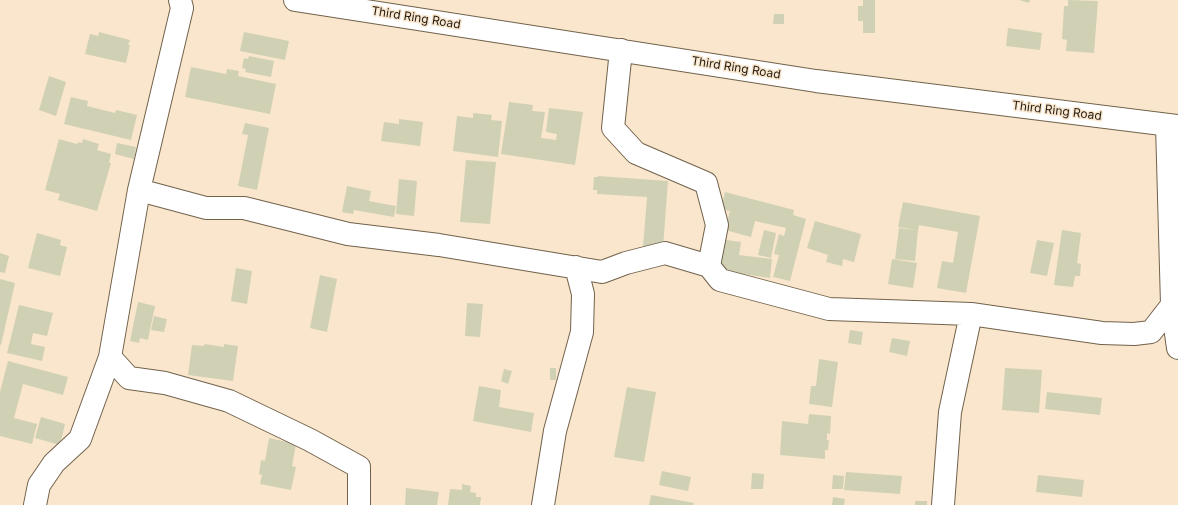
<!DOCTYPE html>
<style>
body{margin:0}
canvas{display:block;background:#f9e6cd}
</style>
<canvas width="1178" height="505"></canvas>
<script>
const ctx = document.querySelector('canvas').getContext('2d');
ctx.lineJoin = 'round';
function fill(path, color) { ctx.fillStyle = color; ctx.fill(path, 'evenodd'); }
function trace(path, color, width, dash) { ctx.strokeStyle = color; ctx.lineWidth = width; ctx.lineCap = dash ? 'butt' : 'round'; ctx.setLineDash(dash || []); ctx.stroke(path); }
function drawText(font, color, halo, rows, align = 'center') {
  ctx.font = font + ' Inter,sans-serif'; ctx.lineWidth = 3; ctx.setLineDash([]); ctx.textBaseline = 'middle'; ctx.strokeStyle = halo; ctx.fillStyle = color; for (const [text, x, y, turn = 0] of rows) {
    ctx.save(); ctx.translate(x, y); ctx.rotate((+turn || 0) * Math.PI / 180); ctx.textAlign = isNaN(turn) ? turn : align; if (halo) ctx.strokeText(text, 0, 0); ctx.fillText(text, 0, 0); ctx.restore();
  }
}
fill(new Path2D(`
 M 863,0 L 875,0 L 875,33 L 863,33 L 863,21 L 858,21 L 858,6 L 863,6 Z
 M 1019,0 L 1030,0 L 1029,3 Z
 M 1068,0 L 1098,1 L 1094,53 L 1066,51 L 1067,40 L 1062,39 L 1064,6 L 1068,6 Z
 M 774,14 L 784,14 L 784,24 L 773,24 Z
 M 1008,28 L 1042,33 L 1040,50 L 1006,46 Z
 M 99,32 L 130,40 L 128,45 L 130,45 L 126,63 L 85,54 L 90,34 L 98,36 Z
 M 244,32 L 289,41 L 285,60 L 240,51 Z
 M 249,56 L 274,61 L 271,77 L 245,72 L 246,69 L 242,68 L 244,58 L 248,59 Z
 M 191,67 L 226,74 L 227,69 L 239,71 L 238,76 L 276,84 L 270,114 L 185,97 Z
 M 49,76 L 66,82 L 56,116 L 39,110 Z
 M 71,97 L 88,101 L 87,106 L 115,113 L 116,110 L 137,115 L 131,140 L 64,124 Z
 M 509,102 L 533,105 L 532,111 L 545,112 L 541,138 L 556,140 L 557,134 L 546,132 L 549,108 L 583,112 L 575,165 L 501,154 Z
 M 473,113 L 492,115 L 491,120 L 502,121 L 498,157 L 453,151 L 457,116 L 473,118 Z
 M 399,119 L 423,122 L 420,146 L 381,141 L 384,122 L 399,124 Z
 M 245,123 L 269,128 L 257,190 L 238,186 L 248,135 L 242,134 Z
 M 59,139 L 77,144 L 78,142 L 82,143 L 83,139 L 99,144 L 97,150 L 111,154 L 109,163 L 111,163 L 97,211 L 58,200 L 60,194 L 45,190 Z
 M 117,143 L 136,147 L 134,159 L 115,154 Z
 M 466,160 L 496,162 L 490,224 L 460,222 Z
 M 598,176 L 668,181 L 663,248 L 643,247 L 647,197 L 597,194 L 597,190 L 593,190 L 594,177 L 598,177 Z
 M 399,179 L 417,181 L 414,216 L 396,214 Z
 M 347,186 L 371,191 L 369,201 L 396,206 L 394,217 L 354,210 L 353,214 L 342,212 Z
 M 725,192 L 794,210 L 793,215 L 806,219 L 790,281 L 773,277 L 779,255 L 774,254 L 779,234 L 784,236 L 786,228 L 755,221 L 751,237 L 725,230 L 730,211 L 721,209 Z
 M 903,202 L 980,216 L 966,293 L 937,288 L 942,261 L 953,263 L 958,232 L 919,225 L 918,230 L 898,227 Z
 M 815,221 L 861,234 L 854,262 L 843,259 L 842,266 L 826,262 L 828,255 L 807,248 Z
 M 899,228 L 918,230 L 915,261 L 895,259 Z
 M 764,230 L 776,233 L 771,258 L 758,255 Z
 M 1062,230 L 1081,233 L 1077,263 L 1081,264 L 1080,276 L 1075,276 L 1073,287 L 1054,285 Z
 M 37,233 L 61,240 L 60,245 L 67,247 L 60,276 L 28,268 Z
 M 720,239 L 741,242 L 739,255 L 772,259 L 770,278 L 716,270 Z
 M 1037,240 L 1054,243 L 1047,276 L 1030,273 Z
 M 0,253 L 9,256 L 5,273 L 0,272 Z
 M 892,259 L 917,263 L 913,288 L 888,284 Z
 M 236,268 L 252,271 L 247,304 L 231,301 Z
 M 320,275 L 337,279 L 327,332 L 310,328 Z
 M 0,279 L 15,283 L 1,345 L 0,345 Z
 M 138,302 L 155,306 L 148,340 L 140,338 L 139,343 L 130,341 Z
 M 467,303 L 483,304 L 480,337 L 465,336 Z
 M 19,305 L 53,313 L 47,336 L 33,333 L 31,344 L 45,347 L 42,361 L 7,353 Z
 M 154,316 L 167,319 L 164,332 L 151,330 Z
 M 850,330 L 863,332 L 861,345 L 848,343 Z
 M 892,338 L 910,341 L 907,356 L 889,352 Z
 M 204,344 L 224,347 L 224,344 L 238,346 L 233,381 L 188,375 L 192,345 L 204,346 Z
 M 819,359 L 838,362 L 832,407 L 809,404 L 811,386 L 816,386 Z
 M 8,361 L 68,377 L 63,395 L 23,384 L 14,418 L 37,424 L 32,444 L 0,436 L 0,392 Z
 M 550,368 L 556,368 L 556,380 L 550,380 Z
 M 1005,368 L 1042,370 L 1039,413 L 1002,410 Z
 M 504,369 L 512,371 L 508,384 L 501,381 Z
 M 479,386 L 501,390 L 499,407 L 534,413 L 531,432 L 473,421 Z
 M 627,387 L 656,392 L 644,462 L 614,457 Z
 M 1047,392 L 1102,398 L 1100,415 L 1045,409 Z
 M 809,414 L 831,416 L 830,434 L 827,433 L 827,440 L 829,440 L 828,450 L 825,450 L 825,459 L 780,455 L 782,421 L 808,424 Z
 M 41,417 L 65,424 L 60,445 L 35,438 Z
 M 269,438 L 296,444 L 292,466 L 296,467 L 291,490 L 260,484 L 262,475 L 259,474 L 261,460 L 265,461 Z
 M 662,471 L 691,477 L 688,491 L 659,485 Z
 M 846,472 L 902,476 L 900,494 L 844,490 Z
 M 752,473 L 764,474 L 763,489 L 751,489 Z
 M 833,475 L 844,476 L 843,489 L 832,489 Z
 M 1038,475 L 1084,480 L 1082,497 L 1036,492 Z
 M 462,484 L 471,486 L 470,492 L 476,493 L 476,497 L 481,497 L 480,505 L 448,505 L 450,489 L 462,490 Z
 M 406,488 L 439,492 L 437,505 L 405,505 Z
 M 651,495 L 694,503 L 693,505 L 649,505 Z
 M 833,497 L 845,499 L 844,505 L 832,505 Z
 M 915,501 L 927,501 L 927,505 L 915,505 Z`), '#d0d1b4');
const minor = new Path2D(`
 M 295,0 L 816,81 L 1178,126
 M 621,50 L 613,128 L 636,153 L 706,183 L 717,225 L 709,266 L 720,280 L 829,309 L 971,314 L 1102,333 L 1134,334 L 1151,332 L 1172,305
 M 1167,125 L 1172,305 L 1178,348
 M 139,190 L 206,208 L 244,208 L 348,234 L 439,245 L 602,272 L 626,263 L 665,253 L 709,266
 M 110,357 L 129,378 L 165,383 L 229,401 L 310,440 L 359,467 L 359,505
 M 35,505 L 39,485 L 54,463 L 80,439 L 110,357 L 139,190 L 182,8 L 180,0
 M 543,505 L 555,431 L 582,332 L 583,294 L 576,267
 M 943,505 L 950,412 L 971,314`);
trace(minor, '#72624c', 24);
trace(minor, '#fff', 22);
drawText('12px', '#231c13', '#f9e6cd', [
 ["Third Ring Road",416,18,9],
 ["Third Ring Road",736,68,9],
 ["Third Ring Road",1057,111,7]
]);
</script>
